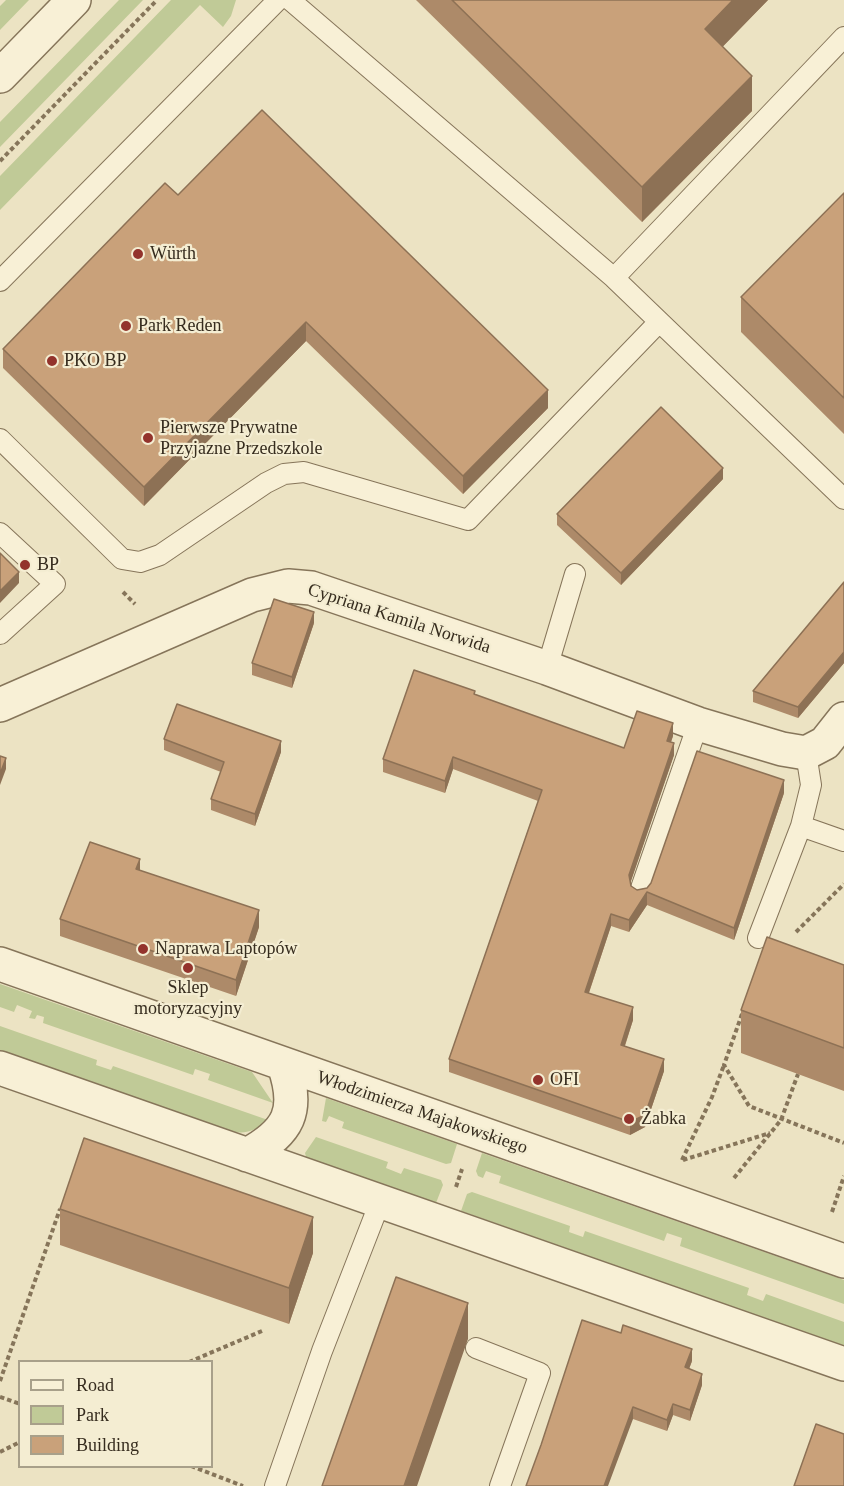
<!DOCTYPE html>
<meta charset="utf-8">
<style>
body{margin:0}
#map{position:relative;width:844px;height:1486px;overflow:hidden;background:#ece3c3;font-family:Georgia,serif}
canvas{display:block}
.legend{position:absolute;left:18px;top:1360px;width:195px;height:108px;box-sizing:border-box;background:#f4edd2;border:2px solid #a8a08a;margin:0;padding:8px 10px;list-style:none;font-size:18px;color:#362c1e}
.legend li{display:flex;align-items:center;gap:12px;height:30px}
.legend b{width:30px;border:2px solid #a8a08a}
</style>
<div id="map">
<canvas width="844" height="1486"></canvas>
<ul class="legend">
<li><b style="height:8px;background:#f8f0d6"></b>Road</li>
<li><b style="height:16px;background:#c0ca97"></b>Park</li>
<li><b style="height:16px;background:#c9a17a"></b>Building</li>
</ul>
</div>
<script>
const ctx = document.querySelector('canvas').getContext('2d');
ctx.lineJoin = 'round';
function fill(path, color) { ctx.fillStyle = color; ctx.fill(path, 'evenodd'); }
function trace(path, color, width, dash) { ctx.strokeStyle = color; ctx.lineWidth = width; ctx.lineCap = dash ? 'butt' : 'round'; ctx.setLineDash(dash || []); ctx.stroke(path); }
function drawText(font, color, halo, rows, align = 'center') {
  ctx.font = font + ' Georgia,serif'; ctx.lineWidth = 4.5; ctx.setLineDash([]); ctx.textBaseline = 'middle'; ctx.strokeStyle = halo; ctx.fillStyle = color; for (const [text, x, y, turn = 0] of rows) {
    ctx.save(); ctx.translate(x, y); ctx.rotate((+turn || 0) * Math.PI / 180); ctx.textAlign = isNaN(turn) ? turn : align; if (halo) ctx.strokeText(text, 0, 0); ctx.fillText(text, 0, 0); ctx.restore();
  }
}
fill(new Path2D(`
 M 6,0 L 29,0 L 0,30 L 0,6 Z
 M 119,0 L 143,0 L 0,147 L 0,122 Z
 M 171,0 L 236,0 L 231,16 L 223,27 L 200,5 L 0,210 L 0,176 Z
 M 0,984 L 252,1072 L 273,1103 L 208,1080 L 210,1074 L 195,1069 L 193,1075 L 43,1023 L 44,1017 L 37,1015 L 35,1019 L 29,1018 L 32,1011 L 17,1005 L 14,1012 L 0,1007 Z
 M 0,1026 L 97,1060 L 96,1065 L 111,1070 L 113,1066 L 268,1120 C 258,1129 248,1134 235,1132 L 0,1050 Z
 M 326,1098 L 457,1144 L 451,1163 L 446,1164 L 342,1128 L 344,1122 L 329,1116 L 326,1122 L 322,1121 Z
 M 316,1137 L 388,1162 L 386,1168 L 401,1174 L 404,1168 L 441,1180 L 443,1185 L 436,1203 L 306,1157 L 305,1153 Z
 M 482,1153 L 844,1280 L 844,1304 L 680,1246 L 682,1238 L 667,1233 L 664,1241 L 499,1183 L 501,1176 L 486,1171 L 483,1178 L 478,1176 L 476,1171 Z
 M 472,1192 L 570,1226 L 569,1232 L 583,1237 L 585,1231 L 749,1288 L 747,1295 L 763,1301 L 766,1294 L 844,1322 L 844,1346 L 461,1211 L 467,1194 Z`), '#c0ca97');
const service = new Path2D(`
 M 290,0 L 614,278 L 844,499
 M 614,278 L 844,37
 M 0,281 L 278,0
 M 0,439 L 122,559 L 140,562 L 160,555 L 266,483 L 284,474 L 304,472 L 468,520 L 659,322
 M 0,533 L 55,584 L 0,634
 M 547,668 L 575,574
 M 806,753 L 811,785 L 801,826 L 844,841
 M 640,891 L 698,724
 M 758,938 L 801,826
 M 476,1348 L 540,1373 L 500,1486
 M 275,1486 L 322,1351 L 380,1202`);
const minor = new Path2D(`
 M 0,705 L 252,595 L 288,586 L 311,588 L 547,668 L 698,724 L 782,749 L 806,753 L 825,743 L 844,719`);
const tertiary = new Path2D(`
 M 0,76 L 74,0
 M 0,964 L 844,1261
 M 0,1068 L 844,1364
 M 247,1155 C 289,1132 300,1111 284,1065`);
trace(service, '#86755a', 22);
trace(minor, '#86755a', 36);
trace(tertiary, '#86755a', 36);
trace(new Path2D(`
 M 0,161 L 157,0
 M 123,592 L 135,604
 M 796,932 L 844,884
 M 742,1014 L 724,1065 L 749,1106 L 844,1143
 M 682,1160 L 712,1097 L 724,1065
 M 683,1160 L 770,1133
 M 734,1178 L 781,1120 L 798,1074
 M 456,1187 L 462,1169
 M 832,1212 L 844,1176
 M 189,1362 L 262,1331
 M 0,1381 L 60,1209
 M 0,1397 L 20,1404
 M 0,1452 L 20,1442
 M 191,1466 L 243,1486`), '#86755a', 4, [4.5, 3]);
trace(service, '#f8f0d6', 20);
trace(minor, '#f8f0d6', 33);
trace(tertiary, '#f8f0d6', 33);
fill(new Path2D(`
 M 416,0 L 768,0 L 722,47 L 752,111 L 642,222 Z
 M 844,193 L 844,434 L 741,332 L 741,297 Z
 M 178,195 L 548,408 L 463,494 L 306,341 L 144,506 L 3,368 L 3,349 Z
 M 723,479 L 621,585 L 557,525 L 557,514 Z
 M 844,582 L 844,663 L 798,718 L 753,702 L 753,691 Z
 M 314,623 L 292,688 L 252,675 L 252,663 Z
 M 475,695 L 624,748 L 673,736 L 671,742 L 674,755 L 630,883 L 631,886 L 637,890 L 647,888 L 784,793 L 734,940 L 647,905 L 629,932 L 611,926 L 589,993 L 633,1020 L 625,1046 L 664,1071 L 645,1127 L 630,1135 L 449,1072 L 449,1059 L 538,801 L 453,769 L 445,793 L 383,772 L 383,759 Z
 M 164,739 L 281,752 L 255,826 L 211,810 L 211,799 L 221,772 L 164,750 Z
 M 60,919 L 259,927 L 236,996 L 60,936 Z
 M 844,965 L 844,1091 L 741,1053 L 741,1010 Z
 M 60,1209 L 313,1253 L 289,1324 L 60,1245 Z
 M 692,1361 L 689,1369 L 702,1385 L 690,1421 L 673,1415 L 667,1431 L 633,1419 L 526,1486 Z`), '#ad8a69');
fill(new Path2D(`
 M 733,0 L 768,0 L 705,65 L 705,29 Z
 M 752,76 L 752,111 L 642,222 L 642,187 Z
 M 306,322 L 306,341 L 144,506 L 144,487 Z
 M 548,390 L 548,408 L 463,494 L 463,476 Z
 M 723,468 L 723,479 L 621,585 L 621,573 Z
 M 19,572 L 19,583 L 0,603 L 0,591 Z
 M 314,612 L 314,623 L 292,688 L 292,677 Z
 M 844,652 L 844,663 L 798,718 L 798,707 Z
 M 673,723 L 673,736 L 667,753 L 667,741 Z
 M 281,741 L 281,752 L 255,826 L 255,814 Z
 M 674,743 L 674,755 L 629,887 L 629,875 Z
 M 453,757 L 453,769 L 445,793 L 445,781 Z
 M 6,758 L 6,769 L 0,785 L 0,774 Z
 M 784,780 L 784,793 L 734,940 L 734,928 Z
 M 140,859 L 140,875 L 136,869 Z
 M 647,892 L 647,905 L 629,932 L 629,920 Z
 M 259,910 L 259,927 L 236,996 L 236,980 Z
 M 611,914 L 611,926 L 585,1004 L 585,992 Z
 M 633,1007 L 633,1020 L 621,1057 L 621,1045 Z
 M 664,1059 L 664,1071 L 645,1127 L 630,1135 L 630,1122 Z
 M 313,1217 L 313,1253 L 289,1324 L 289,1288 Z
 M 468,1303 L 468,1339 L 417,1486 L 404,1486 Z
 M 692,1349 L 692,1361 L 685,1379 L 685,1367 Z
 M 702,1374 L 702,1385 L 690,1421 L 690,1410 Z
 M 673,1404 L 673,1415 L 667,1431 L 667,1420 Z
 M 633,1407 L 633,1419 L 608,1486 L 604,1486 Z`), '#8d7155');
const building = new Path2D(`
 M 452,0 L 733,0 L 705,29 L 752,76 L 642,187 Z
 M 262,110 L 548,390 L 463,476 L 306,322 L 144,487 L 3,349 L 165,183 L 178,195 Z
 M 844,193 L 844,398 L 741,297 Z
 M 661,407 L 723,468 L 621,573 L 557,514 Z
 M 0,553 L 19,572 L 0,591 Z
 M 844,582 L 844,652 L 798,707 L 753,691 Z
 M 274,599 L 314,612 L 292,677 L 252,663 Z
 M 414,670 L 475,691 L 474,694 L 624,748 L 637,711 L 673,723 L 667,741 L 674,743 L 629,875 L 631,886 L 637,890 L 647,888 L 651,883 L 697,751 L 784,780 L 734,928 L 647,892 L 629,920 L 611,914 L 585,992 L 633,1007 L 621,1045 L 664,1059 L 645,1115 L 630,1122 L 449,1059 L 542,790 L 453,757 L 445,781 L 383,759 Z
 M 177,704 L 281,741 L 255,814 L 211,799 L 224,762 L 164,739 Z
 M 0,756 L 6,758 L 0,774 Z
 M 90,842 L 140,859 L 136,869 L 259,910 L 236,980 L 60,919 Z
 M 767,937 L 844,965 L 844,1048 L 741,1010 Z
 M 84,1138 L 313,1217 L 289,1288 L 60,1209 Z
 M 396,1277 L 468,1303 L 404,1486 L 322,1486 Z
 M 582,1320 L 621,1333 L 623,1325 L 692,1349 L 685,1367 L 702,1374 L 690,1410 L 673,1404 L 667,1420 L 633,1407 L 604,1486 L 526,1486 L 541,1445 Z
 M 816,1424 L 844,1434 L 844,1486 L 794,1486 Z`);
fill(building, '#c9a17a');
trace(building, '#8d7155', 1.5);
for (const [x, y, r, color] of [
 [138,254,6,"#93332c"],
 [126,326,6,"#93332c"],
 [52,361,6,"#93332c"],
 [148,438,6,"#93332c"],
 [25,565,6,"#93332c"],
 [143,949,6,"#93332c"],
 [188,968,6,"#93332c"],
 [538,1080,6,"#93332c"],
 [629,1119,6,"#93332c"]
]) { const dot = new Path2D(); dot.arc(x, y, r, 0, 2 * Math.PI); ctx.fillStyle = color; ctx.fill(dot); trace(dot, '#f4edd2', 2); }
drawText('18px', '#362c1e', '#f4edd2', [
 ["Würth",150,254],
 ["Park Reden",138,326],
 ["PKO BP",64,361],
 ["Pierwsze Prywatne",160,428],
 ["Przyjazne Przedszkole",160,449],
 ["BP",37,565],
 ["Naprawa Laptopów",155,949],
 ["Sklep",188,988,"center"],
 ["motoryzacyjny",188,1009,"center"],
 ["OFI",550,1080],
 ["Żabka",641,1119]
], 'left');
drawText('18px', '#362c1e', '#f4edd2', [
 ["Cypriana Kamila Norwida",399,619,18],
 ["Włodzimierza Majakowskiego",422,1113,19]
]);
</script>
